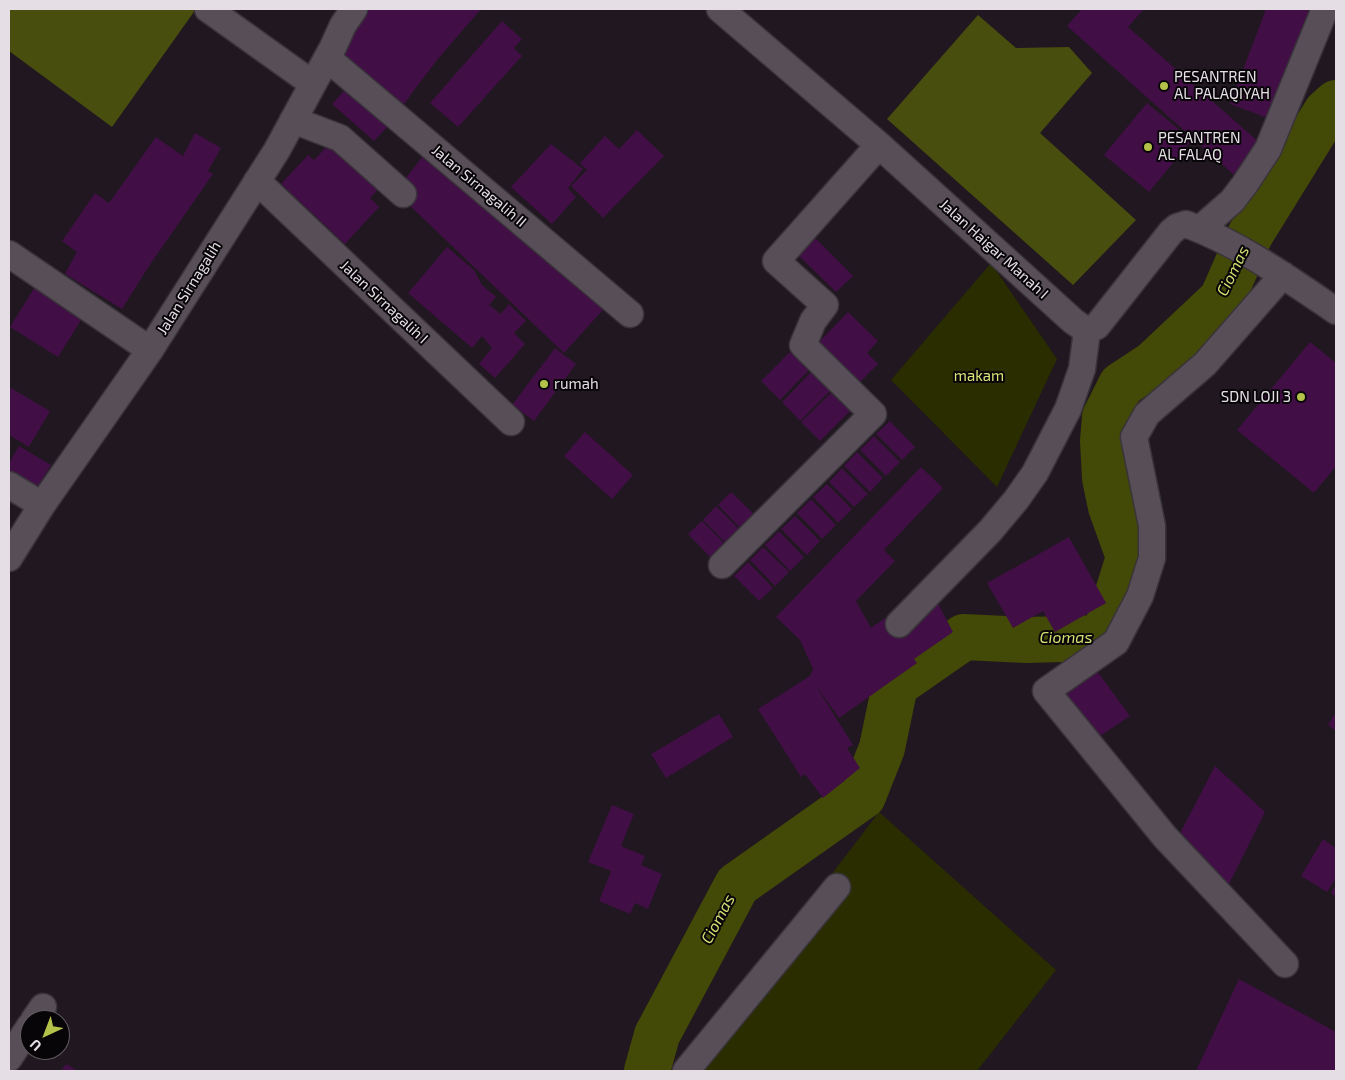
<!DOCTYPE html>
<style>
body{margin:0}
#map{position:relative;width:1345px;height:1080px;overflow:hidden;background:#201720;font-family:"Exo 2",sans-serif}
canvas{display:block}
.frame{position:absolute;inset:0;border:10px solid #e5dfe5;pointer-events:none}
.north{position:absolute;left:20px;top:1010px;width:50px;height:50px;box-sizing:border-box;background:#080508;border:1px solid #605c60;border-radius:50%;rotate:223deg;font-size:14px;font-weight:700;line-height:20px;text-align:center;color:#e5dfe5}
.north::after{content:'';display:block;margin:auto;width:18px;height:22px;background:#b4c24a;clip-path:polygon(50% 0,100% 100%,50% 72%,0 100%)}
</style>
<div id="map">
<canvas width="1345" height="1080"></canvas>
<div class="frame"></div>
<div class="north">U</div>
</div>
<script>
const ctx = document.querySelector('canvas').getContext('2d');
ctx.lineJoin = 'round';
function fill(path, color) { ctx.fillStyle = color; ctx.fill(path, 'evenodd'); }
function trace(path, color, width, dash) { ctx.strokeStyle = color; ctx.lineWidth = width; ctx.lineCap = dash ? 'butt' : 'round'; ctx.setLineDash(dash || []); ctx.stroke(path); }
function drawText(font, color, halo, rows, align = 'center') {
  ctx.font = font + ' "Exo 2",sans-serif'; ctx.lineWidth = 4; ctx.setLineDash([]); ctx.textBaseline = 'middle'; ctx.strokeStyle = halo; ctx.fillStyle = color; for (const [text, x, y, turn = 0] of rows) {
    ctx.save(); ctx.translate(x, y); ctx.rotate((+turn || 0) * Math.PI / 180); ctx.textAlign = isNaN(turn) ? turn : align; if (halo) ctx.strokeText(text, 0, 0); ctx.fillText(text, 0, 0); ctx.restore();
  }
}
fill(new Path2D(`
 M 991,263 L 1057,359 L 997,487 L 891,380 Z
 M 879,812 L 1056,970 L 977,1071 L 682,1071 Z`), '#292d00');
fill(new Path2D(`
 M 9,9 L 196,9 L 112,127 L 9,51 Z
 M 978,15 L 1016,48 L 1069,47 L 1092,73 L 1040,133 L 1136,220 L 1073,285 L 887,119 Z`), '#484e0d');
trace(new Path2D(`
 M 647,1071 L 657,1035 L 737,885 L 863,796 L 882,748 L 895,685 L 964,637 L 1026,640 L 1104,638 L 1129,557 L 1111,507 L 1105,478 L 1103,441 L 1105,417 L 1121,385 L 1153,364 L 1222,299 L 1250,235 L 1326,112 L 1336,103`), '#434906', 46);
fill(new Path2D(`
 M 368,9 L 481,9 L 437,60 L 397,113 L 332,58 Z
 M 1082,9 L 1144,9 L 1128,27 L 1261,144 L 1234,175 L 1067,26 Z
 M 1266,9 L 1312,9 L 1270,119 L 1230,104 Z
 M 502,21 L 522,39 L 514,48 L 522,56 L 458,127 L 430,103 Z
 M 350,84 L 392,122 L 374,141 L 332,104 Z
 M 1147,103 L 1192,140 L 1149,192 L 1104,155 Z
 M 637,130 L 664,156 L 603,218 L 571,186 L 587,170 L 580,163 L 605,136 L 619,149 Z
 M 195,133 L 221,148 L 208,171 L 213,174 L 149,266 L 122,309 L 65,274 L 77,252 L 62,241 L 95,193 L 109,203 L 156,137 L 183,156 Z
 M 334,139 L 382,185 L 370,198 L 379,207 L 345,244 L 281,184 L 308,155 L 314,160 Z
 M 551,144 L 583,169 L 568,188 L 576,197 L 552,224 L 511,187 Z
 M 430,147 L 610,302 L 564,353 L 405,201 L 398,188 Z
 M 815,238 L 853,276 L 836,292 L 798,255 Z
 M 447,247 L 474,270 L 482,285 L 496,297 L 489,305 L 501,314 L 509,304 L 526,321 L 514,333 L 525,344 L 495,378 L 479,364 L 492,348 L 482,336 L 472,348 L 408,293 Z
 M 38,282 L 86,312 L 58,357 L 10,327 Z
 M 848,312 L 878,341 L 867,353 L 878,364 L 860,382 L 819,342 Z
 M 1310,342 L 1336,363 L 1336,466 L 1314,493 L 1237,430 Z
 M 555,348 L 576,364 L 534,421 L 512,405 Z
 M 790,352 L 809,370 L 780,400 L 761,381 Z
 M 811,372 L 830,391 L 800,421 L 782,402 Z
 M 9,387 L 50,411 L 29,447 L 9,435 Z
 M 831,393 L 850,411 L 820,441 L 801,422 Z
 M 890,421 L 915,447 L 902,460 L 876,434 Z
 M 585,432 L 633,475 L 612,499 L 564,456 Z
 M 874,436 L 900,462 L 886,476 L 860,450 Z
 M 19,446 L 51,465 L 33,494 L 9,479 L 9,463 Z
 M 857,452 L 883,478 L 870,492 L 844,466 Z
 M 921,467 L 943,488 L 884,550 L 895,561 L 856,601 L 871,628 L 885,618 L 895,632 L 935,598 L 953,632 L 914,659 L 917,663 L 839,718 L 815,684 L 853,745 L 847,748 L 860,768 L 823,798 L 805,774 L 801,777 L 758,709 L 810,676 L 813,669 L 800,640 L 776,617 Z
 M 842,468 L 868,494 L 854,507 L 829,482 Z
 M 827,484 L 852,509 L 838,523 L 813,497 Z
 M 731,492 L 757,517 L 743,531 L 718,505 Z
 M 811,499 L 836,525 L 822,539 L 797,513 Z
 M 716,506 L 742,532 L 728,545 L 703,520 Z
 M 795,516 L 820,541 L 807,555 L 781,529 Z
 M 702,521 L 727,546 L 713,560 L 688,534 Z
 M 779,531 L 804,557 L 790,571 L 765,545 Z
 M 1069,537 L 1106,603 L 1055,632 L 1043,611 L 1013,628 L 987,583 Z
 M 763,547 L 789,572 L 775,586 L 750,560 Z
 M 748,562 L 773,588 L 759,601 L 734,576 Z
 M 1094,667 L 1130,716 L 1100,736 L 1065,692 Z
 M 1336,712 L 1336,731 L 1328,725 Z
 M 719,714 L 733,737 L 666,778 L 651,754 Z
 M 1215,766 L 1265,812 L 1228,886 L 1175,843 Z
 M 612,805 L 634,814 L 621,846 L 645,856 L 641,865 L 662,874 L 648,909 L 635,903 L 630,914 L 599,901 L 611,871 L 588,862 Z
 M 1323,839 L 1336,848 L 1336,878 L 1327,892 L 1301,876 Z
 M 1336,884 L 1336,897 L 1331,893 Z
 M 1239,979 L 1336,1032 L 1336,1071 L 1196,1071 Z
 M 66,1064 L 78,1071 L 61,1071 Z`), '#410f45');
const minor = new Path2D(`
 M 208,9 L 313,84
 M 720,9 L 879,145 L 1073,321 L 1087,331 L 1097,326 L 1171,232 L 1177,227 L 1186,224 C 1240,244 1289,279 1336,311
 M 327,58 L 630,314
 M 293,120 L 340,138 L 403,194
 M 257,181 L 511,422
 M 1200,229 L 1232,201 L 1245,184 L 1268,149 L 1325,9
 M 9,254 L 150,350
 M 1283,275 L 1205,364 L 1147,414 L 1134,437 L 1152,526 L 1152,558 L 1140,596 L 1116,642 L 1046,691 L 1165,837 L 1285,964
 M 9,485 L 42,505
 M 9,558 L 42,505 L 150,350 L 277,150 L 333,47 L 343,25 L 354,9
 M 722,565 L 873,414 L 803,345 L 813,321 L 825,305 L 776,261 L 879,145
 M 899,624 L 990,531 L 1016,500 L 1035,473 L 1068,409 L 1082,369 L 1087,331
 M 34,1020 L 43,1007
 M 9,1058 L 30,1026
 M 686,1071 L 837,887`);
trace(minor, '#39343a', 29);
trace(minor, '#584e58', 26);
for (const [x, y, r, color] of [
 [1164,86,5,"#b4c24a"],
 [1148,147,5,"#b4c24a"],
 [544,384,5,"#b4c24a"],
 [1301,397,5,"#b4c24a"]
]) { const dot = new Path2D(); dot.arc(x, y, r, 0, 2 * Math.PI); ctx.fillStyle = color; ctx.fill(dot); trace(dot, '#080508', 2); }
drawText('15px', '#e5dfe5', '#080508', [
 ["PESANTREN",1174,77],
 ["AL PALAQIYAH",1174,94],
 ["PESANTREN",1158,138],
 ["AL FALAQ",1158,155],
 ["rumah",554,384],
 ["SDN LOJI 3",1291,397,"right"]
], 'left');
drawText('15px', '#e5dfe5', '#080508', [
 ["Jalan Sirnagalih II",479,186,40],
 ["Jalan Haigar Manah I",994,249,42],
 ["Jalan Sirnagalih",189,288,-58],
 ["Jalan Sirnagalih I",384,302,43]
]);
drawText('15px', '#d7e577', '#080508', [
 ["makam",979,376]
]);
drawText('italic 16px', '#d1df71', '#080508', [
 ["Ciomas",1233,271,-64],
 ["Ciomas",1066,638],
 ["Ciomas",718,919,-62]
]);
</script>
